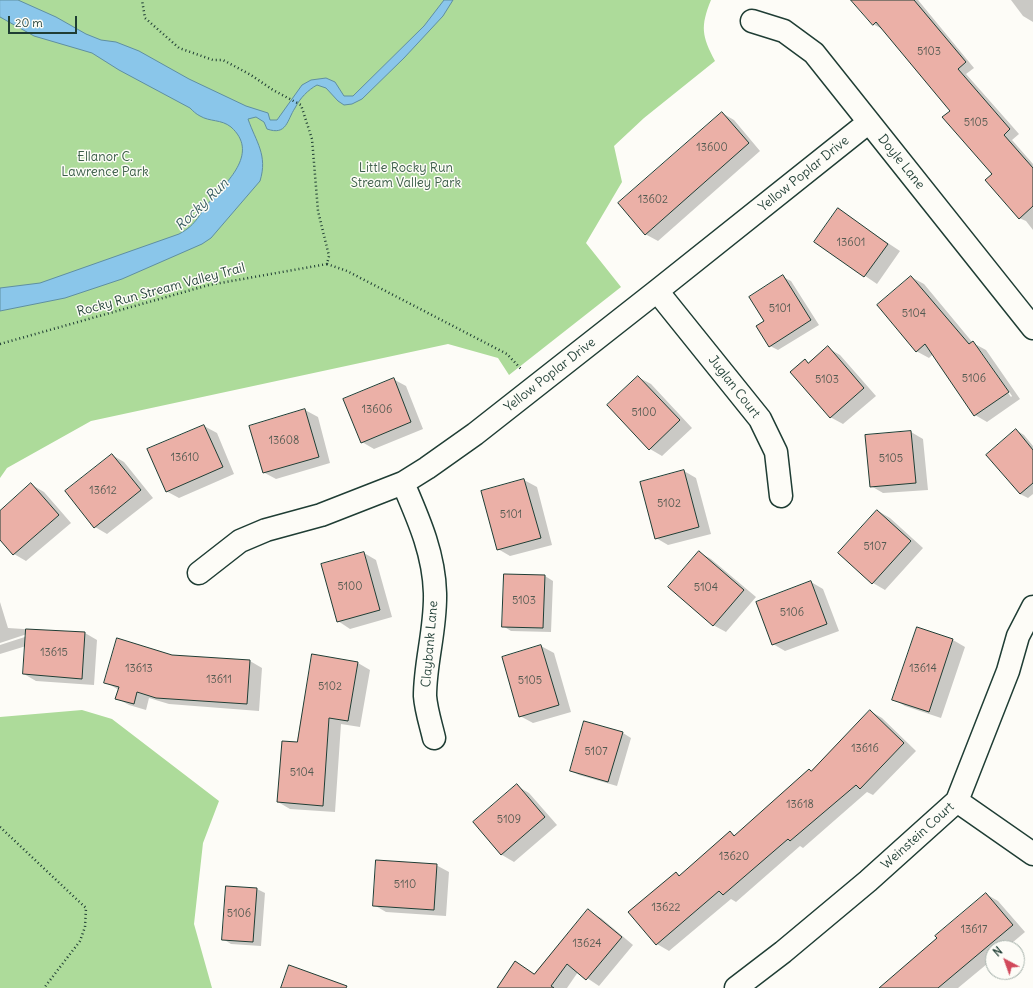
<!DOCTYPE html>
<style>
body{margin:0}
#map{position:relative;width:1033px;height:988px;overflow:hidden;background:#fdfcf7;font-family:Delius,sans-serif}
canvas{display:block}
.north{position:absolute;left:985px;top:940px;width:40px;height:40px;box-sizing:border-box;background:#fdfcf7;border:1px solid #a4b0a9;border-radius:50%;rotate:319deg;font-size:11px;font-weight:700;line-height:16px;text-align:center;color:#1f3d34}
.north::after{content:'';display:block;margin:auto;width:14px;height:18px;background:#d1495b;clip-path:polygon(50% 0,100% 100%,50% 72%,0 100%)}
.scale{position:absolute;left:8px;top:16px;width:69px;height:18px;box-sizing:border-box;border:2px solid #1f3d34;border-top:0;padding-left:5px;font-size:12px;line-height:14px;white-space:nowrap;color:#1f3d34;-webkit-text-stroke:3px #fdfcf7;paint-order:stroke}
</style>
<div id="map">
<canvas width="1033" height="988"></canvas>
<div class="north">N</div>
<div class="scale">20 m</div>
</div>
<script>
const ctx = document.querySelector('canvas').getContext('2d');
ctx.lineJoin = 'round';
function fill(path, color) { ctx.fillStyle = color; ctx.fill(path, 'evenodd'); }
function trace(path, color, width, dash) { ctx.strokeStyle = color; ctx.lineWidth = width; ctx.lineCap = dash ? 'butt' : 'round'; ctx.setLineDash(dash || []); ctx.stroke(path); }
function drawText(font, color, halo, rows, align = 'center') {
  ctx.font = font + ' Delius,sans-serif'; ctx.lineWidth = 3; ctx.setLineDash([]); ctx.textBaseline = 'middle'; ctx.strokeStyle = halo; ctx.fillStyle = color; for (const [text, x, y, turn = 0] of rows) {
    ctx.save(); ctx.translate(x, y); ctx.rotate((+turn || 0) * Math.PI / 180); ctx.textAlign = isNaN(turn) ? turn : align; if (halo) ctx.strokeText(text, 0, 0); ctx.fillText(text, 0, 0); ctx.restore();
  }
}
fill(new Path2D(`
 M 0,0 L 711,0 C 700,27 702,36 715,61 L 644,118 L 614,146 L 622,182 L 586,243 L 621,287 L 509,375 L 498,358 L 448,344 L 91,421 L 7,468 L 0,478 Z
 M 82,710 L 112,719 L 219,801 L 203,843 L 194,924 L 212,988 L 0,988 L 0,717 Z`), '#addb9a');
const water = new Path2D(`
 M 0,0 L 18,0 L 56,17 L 86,34 L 101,40 L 116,42 L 139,51 L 189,79 L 246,106 L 268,113 L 270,120 L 277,120 L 302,85 L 311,80 L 326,78 L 335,82 L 344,96 L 353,96 L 424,26 L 444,0 L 453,0 L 443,16 L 404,58 L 362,99 L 352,104 L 344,105 L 338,101 L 326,88 L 317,85 C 308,90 300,98 295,108 C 287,120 287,136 267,129 L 264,122 L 256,117 L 248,119 C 256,142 268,155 260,181 L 211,238 L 202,244 L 122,279 L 65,298 L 0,311 L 0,288 L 40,283 L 179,234 C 198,224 198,214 212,199 C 229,180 259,152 231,127 C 221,119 210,122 200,116 C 196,114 193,111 190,108 L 119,70 L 92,53 L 34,36 L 0,17 Z`);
fill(water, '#8ac6ea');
trace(water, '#5f8fa1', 1);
fill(new Path2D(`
 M 864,0 L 918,0 L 974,68 L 966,74 L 1019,134 L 1012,140 L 1033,164 L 1033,230 L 1026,221 L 1019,218 L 951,111 L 882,29 L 873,24 Z
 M 1011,0 L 1033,0 L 1033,22 L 1023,16 Z
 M 722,113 L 734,120 L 760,151 L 658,241 L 645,234 Z
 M 838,210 L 900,251 L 877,284 L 815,242 Z
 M 783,277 L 791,281 L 819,325 L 778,350 L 770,346 Z
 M 911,277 L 924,284 L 973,343 L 986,350 L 1020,399 L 987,422 L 975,415 L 933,354 L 929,358 L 916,351 ZM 978,350 L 980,350 L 1012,396 L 1011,397 Z
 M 828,348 L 840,355 L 876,396 L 843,424 L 830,417 L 805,360 L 809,363 Z
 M 638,377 L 651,384 L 692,428 L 662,456 L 650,449 Z
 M 393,379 L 406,386 L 423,429 L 374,449 L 362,442 Z
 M 305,410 L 318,417 L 330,463 L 276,479 L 263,472 Z
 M 204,426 L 217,433 L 234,474 L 179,498 L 166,491 L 148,450 Z
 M 1016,430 L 1024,435 L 1033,446 L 1033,494 L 1028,498 L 1020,494 Z
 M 911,432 L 923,439 L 928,490 L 883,493 L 871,486 L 866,436 Z
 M 112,455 L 124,462 L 153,498 L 107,534 L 95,527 Z
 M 684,471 L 696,478 L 711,534 L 668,545 L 656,538 Z
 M 524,480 L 537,487 L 552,545 L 510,556 L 498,549 Z
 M 32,485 L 44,492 L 71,523 L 26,561 L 14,554 L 0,538 L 0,512 Z
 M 878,511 L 890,518 L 923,548 L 885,590 L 873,583 Z
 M 699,552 L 711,559 L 756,597 L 726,632 L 713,625 Z
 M 364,553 L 376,560 L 392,617 L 350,629 L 338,621 Z
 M 505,575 L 545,576 L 553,581 L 551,632 L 511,631 L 503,626 Z
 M 811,582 L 823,589 L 839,631 L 785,651 L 773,644 Z
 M 0,602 L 8,628 L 85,633 L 97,640 L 94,685 L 36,681 L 24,674 L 26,646 L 0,654 L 0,645 L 31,635 L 30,633 L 0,643 Z
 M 917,628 L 953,640 L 965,647 L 941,718 L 905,706 L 893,699 Z
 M 541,646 L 554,653 L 571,712 L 533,723 L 520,716 Z
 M 172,656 L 250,661 L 262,668 L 259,711 L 169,704 L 149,698 L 146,710 L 129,705 L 116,698 L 119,690 L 105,682 Z
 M 358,663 L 370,670 L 360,727 L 341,724 L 335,812 L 290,809 L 278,802 L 298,743 Z
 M 870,711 L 882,718 L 916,751 L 873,795 L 867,792 L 803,848 L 800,846 L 736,902 L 731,899 L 669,951 L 657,944 L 676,873 L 681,876 L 730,832 L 736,836 L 812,772 Z
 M 585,722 L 623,733 L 631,738 L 617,786 L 579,775 L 571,771 Z
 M 517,786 L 529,793 L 557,825 L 514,862 L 502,855 L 474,823 Z
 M 436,865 L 449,872 L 446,916 L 386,912 L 374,905 Z
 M 257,889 L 265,893 L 261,946 L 231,944 L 223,939 Z
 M 986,894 L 998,901 L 1025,932 L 1006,948 L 993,948 L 993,959 L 958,988 L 881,988 Z
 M 588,911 L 601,918 L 633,945 L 599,986 L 578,972 L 567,988 L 498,988 L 534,974 Z`), '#0003');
const building = new Path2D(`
 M 851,0 L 914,0 L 966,62 L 958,69 L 1010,129 L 1004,135 L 1033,168 L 1033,206 L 1019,219 L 985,180 L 992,174 L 942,117 L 950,111 L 876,22 L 873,25 Z
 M 722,112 L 749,143 L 645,235 L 618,203 Z
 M 838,208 L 888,244 L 864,277 L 814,242 Z
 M 783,275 L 811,320 L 769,347 L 756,326 L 764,321 L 749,297 Z
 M 911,276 L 969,344 L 973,341 L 1009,392 L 974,416 L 925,344 L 916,352 L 877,305 Z
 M 828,346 L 864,388 L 830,418 L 790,372 L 805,359 L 808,363 Z
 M 638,376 L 680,420 L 649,450 L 607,405 Z
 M 394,378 L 411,422 L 361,443 L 343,399 Z
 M 305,409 L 319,457 L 263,473 L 249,426 Z
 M 204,425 L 223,467 L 166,492 L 147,449 Z
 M 1016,429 L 1033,450 L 1033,483 L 1020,494 L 986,455 Z
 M 911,431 L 916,483 L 870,487 L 865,435 Z
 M 112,454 L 141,490 L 94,528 L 65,491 Z
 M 684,470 L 699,527 L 655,539 L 640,482 Z
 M 524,479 L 541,538 L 497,550 L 481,491 Z
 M 31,483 L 59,515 L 13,555 L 0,540 L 0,511 Z
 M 877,510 L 911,541 L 872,584 L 838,553 Z
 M 699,551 L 744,590 L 713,626 L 668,587 Z
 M 364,552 L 380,610 L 337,622 L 321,564 Z
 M 504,574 L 545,575 L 543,628 L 502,627 Z
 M 811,581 L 827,624 L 772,645 L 756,602 Z
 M 917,627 L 953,639 L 929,712 L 892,700 Z
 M 26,629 L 85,632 L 82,679 L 23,674 Z
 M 117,638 L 172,655 L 250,660 L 247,704 L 156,698 L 137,692 L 134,704 L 115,699 L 119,687 L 104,683 Z
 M 541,645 L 559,705 L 519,717 L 502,657 Z
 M 312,654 L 358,662 L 348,721 L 329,718 L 323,806 L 277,802 L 282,741 L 297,742 Z
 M 870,710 L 904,743 L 860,789 L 856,785 L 790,841 L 788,839 L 723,895 L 719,891 L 656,945 L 628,912 L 676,872 L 679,876 L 730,831 L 734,836 L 809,769 L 811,771 Z
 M 584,721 L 623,732 L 608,782 L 570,771 Z
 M 517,784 L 545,817 L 501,855 L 473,822 Z
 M 376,860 L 437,864 L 434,910 L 373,906 Z
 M 226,886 L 257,888 L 253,942 L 222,940 Z
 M 986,893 L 1013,925 L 938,988 L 879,988 L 937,938 L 935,936 Z
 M 588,909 L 622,937 L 586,980 L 567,964 L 551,986 L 554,988 L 497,988 L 515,961 L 534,974 Z
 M 289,965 L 347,986 L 346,988 L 281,988 Z`);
fill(building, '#ebb0a7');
trace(building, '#1f3d34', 1);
const minor = new Path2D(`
 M 752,21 L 784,31 L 814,53 L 1033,328
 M 657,291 L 760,419 L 776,452 L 781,496
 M 403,483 C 418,518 434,553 435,593 C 436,629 425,662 425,696 C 426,710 431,725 434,738
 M 199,573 L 240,541 L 266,530 L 321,515 L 403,483 L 427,468 L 475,434 L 657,291 L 869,122
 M 957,801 L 1033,854
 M 736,988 L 783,952 L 868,881 L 957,801 L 1008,671 L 1018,636 L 1033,607`);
trace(minor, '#1f3d34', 25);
trace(new Path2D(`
 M 327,264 L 347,271 L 507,354 L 521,369
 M 0,344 L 209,285 L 327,264 L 329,256 L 318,211 L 312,139 L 301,105 L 273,90 L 251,75 L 223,60 L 213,60 L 179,48 L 145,18 L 142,0
 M 0,827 L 86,908 L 85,927 L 80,941 L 44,988`), '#1f3d34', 2.5, [1, 3]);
trace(minor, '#fdfcf7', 22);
drawText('11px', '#525a51', null, [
 ["5103",929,52],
 ["5105",976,123],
 ["13600",712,148],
 ["13602",653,200],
 ["13601",851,243],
 ["5101",780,309],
 ["5104",914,314],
 ["5106",974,379],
 ["5103",827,380],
 ["13606",377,410],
 ["5100",644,413],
 ["13608",284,441],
 ["13610",185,458],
 ["5105",891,459],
 ["13612",103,491],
 ["5102",669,504],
 ["5101",511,515],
 ["5107",875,547],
 ["5100",350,587],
 ["5104",706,588],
 ["5103",524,601],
 ["5106",792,613],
 ["13615",54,653],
 ["13613",139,669],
 ["13614",923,669],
 ["13611",219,680],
 ["5105",530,681],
 ["5102",330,687],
 ["13616",865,749],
 ["5107",596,752],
 ["5104",302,773],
 ["13618",800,805],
 ["5109",509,820],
 ["13620",734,857],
 ["5110",405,885],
 ["13622",666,908],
 ["5106",239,914],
 ["13617",974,930],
 ["13624",587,944]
]);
drawText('13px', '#3b5d48', '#fdfcf7', [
 ["Ellanor C.",105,157],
 ["Lawrence Park",105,172],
 ["Little Rocky Run",406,168],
 ["Stream Valley Park",406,183]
]);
drawText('13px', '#1f3d34', '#fdfcf7', [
 ["Doyle Lane",901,162,51],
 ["Yellow Poplar Drive",804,174,-39],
 ["Rocky Run Stream Valley Trail",161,290,-15],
 ["Yellow Poplar Drive",550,375,-38],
 ["Juglan Court",734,387,52],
 ["Claybank Lane",430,644,-85],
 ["Weinstein Court",918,836,-42]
]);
drawText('italic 14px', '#3a5f62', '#fdfcf7', [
 ["Rocky Run",202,205,-44]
]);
</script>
